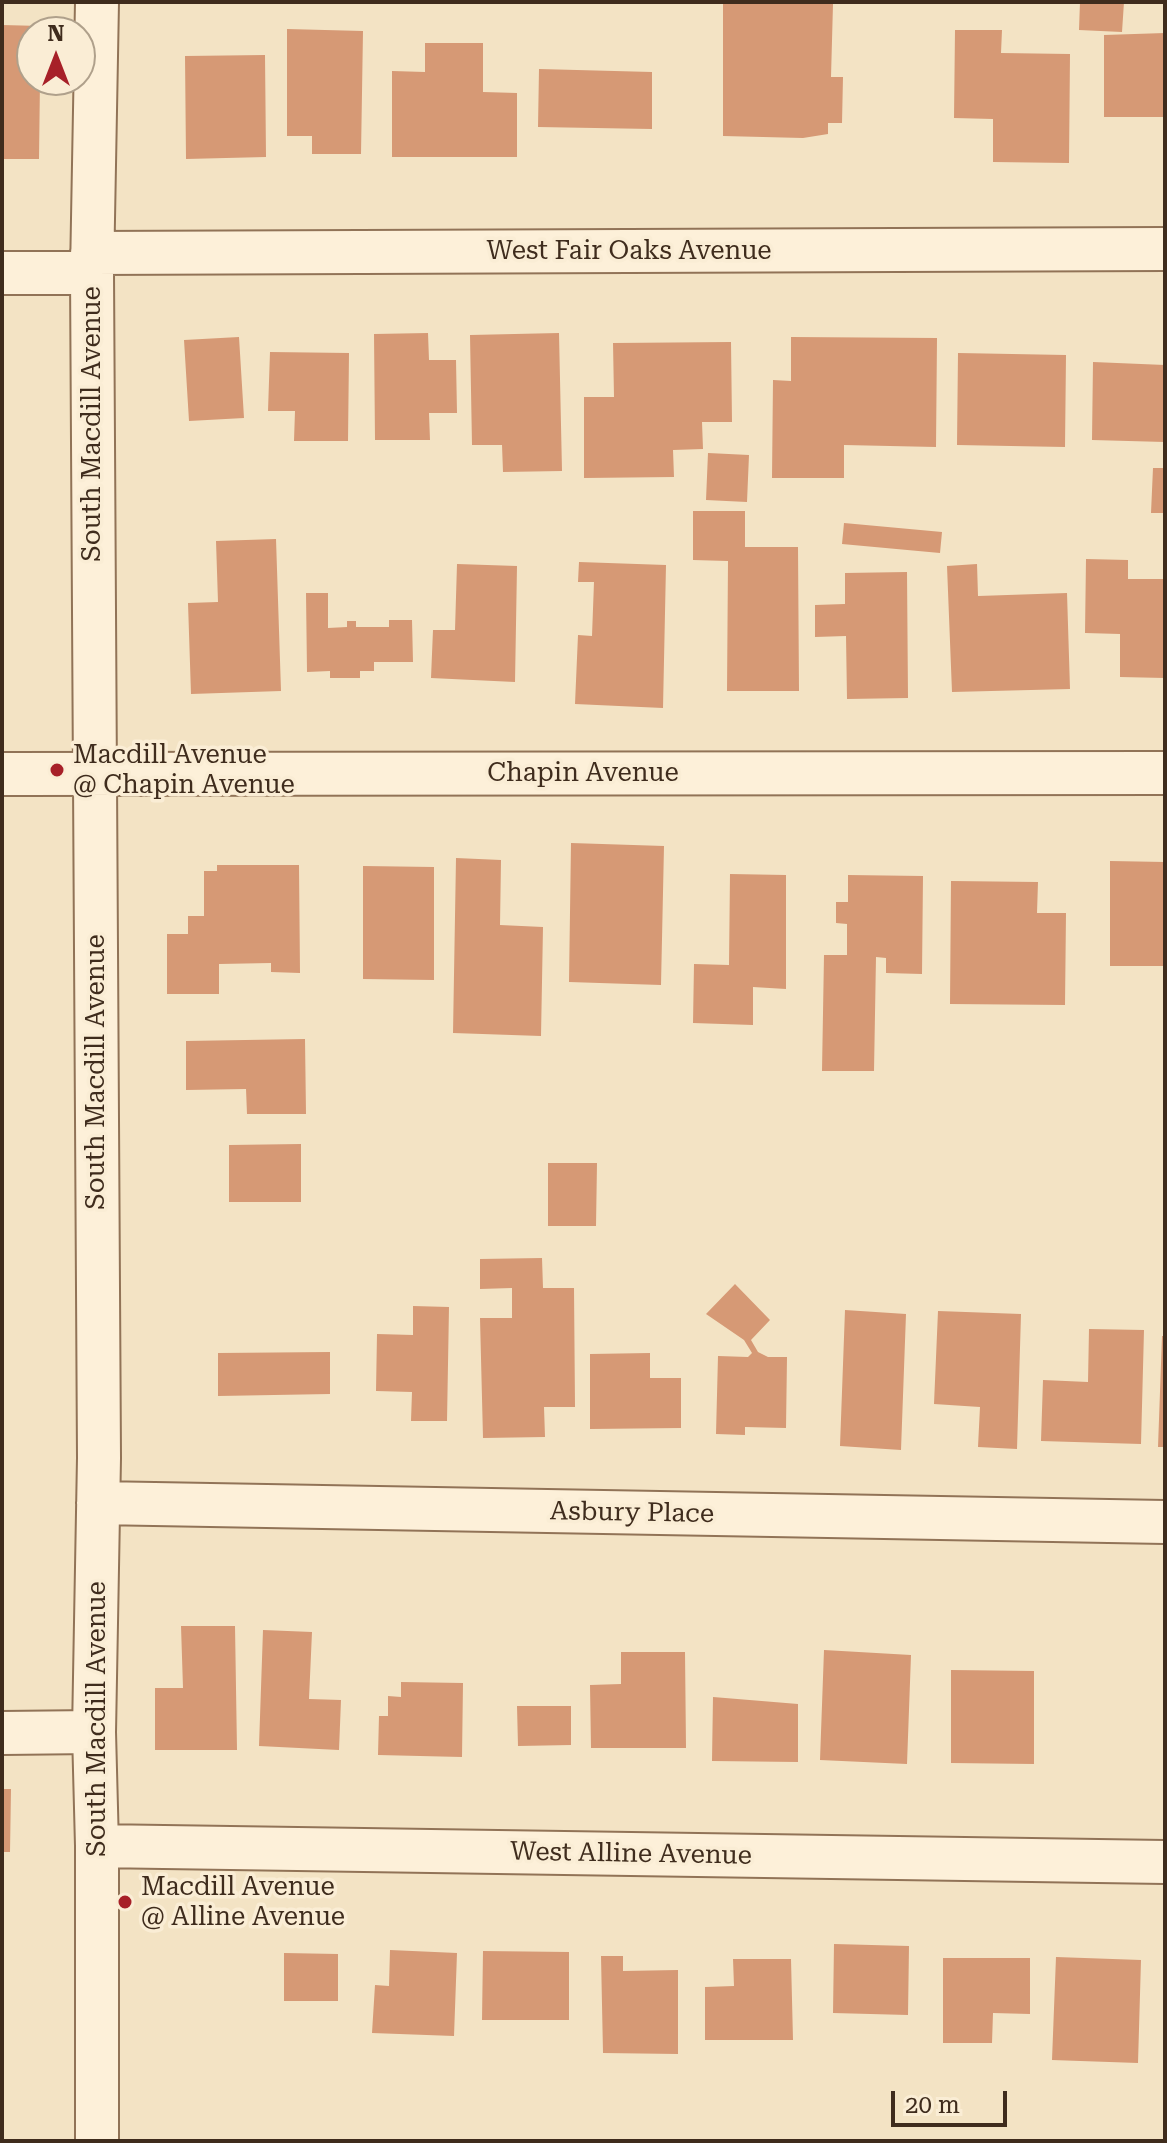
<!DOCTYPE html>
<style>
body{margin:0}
#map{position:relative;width:1167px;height:2143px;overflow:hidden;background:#f3e3c4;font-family:"Roboto Serif",serif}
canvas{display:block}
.frame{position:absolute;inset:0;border:4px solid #3f2c1d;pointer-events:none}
.north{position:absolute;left:16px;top:16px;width:80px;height:80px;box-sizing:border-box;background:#faedd5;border:2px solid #afa08b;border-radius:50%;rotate:0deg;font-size:22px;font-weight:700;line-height:32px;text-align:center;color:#3f2c1d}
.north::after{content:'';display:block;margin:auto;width:28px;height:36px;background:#a72028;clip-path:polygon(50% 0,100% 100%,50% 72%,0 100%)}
.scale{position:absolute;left:891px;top:2091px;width:116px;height:36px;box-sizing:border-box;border:4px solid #3f2c1d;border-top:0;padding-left:10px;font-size:24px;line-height:28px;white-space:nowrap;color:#3f2c1d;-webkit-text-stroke:6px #faedd5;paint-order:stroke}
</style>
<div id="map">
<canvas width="1167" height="2143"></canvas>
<div class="frame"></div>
<div class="north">N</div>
<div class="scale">20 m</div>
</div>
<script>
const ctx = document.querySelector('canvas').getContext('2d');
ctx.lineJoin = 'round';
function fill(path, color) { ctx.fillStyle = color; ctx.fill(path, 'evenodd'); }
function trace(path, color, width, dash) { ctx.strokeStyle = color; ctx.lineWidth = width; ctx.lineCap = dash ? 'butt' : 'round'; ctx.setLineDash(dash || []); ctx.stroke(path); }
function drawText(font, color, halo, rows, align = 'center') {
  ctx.font = font + ' "Roboto Serif",serif'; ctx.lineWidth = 7; ctx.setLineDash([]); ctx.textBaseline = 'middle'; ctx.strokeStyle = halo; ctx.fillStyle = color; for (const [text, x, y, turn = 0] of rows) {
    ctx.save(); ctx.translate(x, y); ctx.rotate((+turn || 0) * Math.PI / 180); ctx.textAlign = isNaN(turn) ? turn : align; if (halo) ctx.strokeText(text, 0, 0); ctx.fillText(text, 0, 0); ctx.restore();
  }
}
fill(new Path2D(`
 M 1080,2 L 1124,2 L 1122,32 L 1079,30 Z
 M 723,4 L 833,4 L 831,77 L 843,77 L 842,123 L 828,123 L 828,134 L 803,138 L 723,136 Z
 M 2,25 L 41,26 L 41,32 L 32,32 L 32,80 L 40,80 L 39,159 L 2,159 Z
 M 287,29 L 363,31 L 361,154 L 312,154 L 312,136 L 287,136 Z
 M 955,30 L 1002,30 L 1001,53 L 1070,54 L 1069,163 L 993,162 L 993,119 L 954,118 Z
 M 1165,33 L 1165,117 L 1104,117 L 1104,35 Z
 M 425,43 L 483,43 L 483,92 L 517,93 L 517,157 L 392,157 L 392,71 L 425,72 Z
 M 265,55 L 266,157 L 186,159 L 185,56 Z
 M 539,69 L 652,72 L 652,129 L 538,127 Z
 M 428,333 L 429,360 L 456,360 L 457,413 L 429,413 L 430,440 L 375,440 L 374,334 Z
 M 559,333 L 562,471 L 503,472 L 502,445 L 472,445 L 470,335 Z
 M 239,337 L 244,418 L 189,421 L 184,340 Z
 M 791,337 L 937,338 L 936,447 L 844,445 L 844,478 L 772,478 L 773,380 L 791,381 Z
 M 731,342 L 732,422 L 702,422 L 703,449 L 673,450 L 674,477 L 584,478 L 584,397 L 614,397 L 613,343 Z
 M 270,352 L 349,353 L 348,441 L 294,441 L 295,411 L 268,411 Z
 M 958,353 L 1066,355 L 1065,447 L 957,445 Z
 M 1093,362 L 1165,365 L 1165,442 L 1092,440 Z
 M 708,453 L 749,455 L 747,502 L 706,500 Z
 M 1153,468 L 1165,468 L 1165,513 L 1151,513 Z
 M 693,511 L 745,511 L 745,547 L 798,547 L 799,691 L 727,691 L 728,561 L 693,560 Z
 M 844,523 L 942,532 L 940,553 L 842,544 Z
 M 276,539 L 281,691 L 191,694 L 188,603 L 218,602 L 216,541 Z
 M 1086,559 L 1128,560 L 1128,579 L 1165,579 L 1165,678 L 1120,677 L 1120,634 L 1085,633 Z
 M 579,562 L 666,565 L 663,708 L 575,704 L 578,635 L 592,636 L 594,582 L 578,582 Z
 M 457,564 L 517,566 L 515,682 L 431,678 L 433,630 L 455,630 Z
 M 977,564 L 978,596 L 1067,593 L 1070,689 L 952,692 L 947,566 Z
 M 907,572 L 908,698 L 847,699 L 846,636 L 815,637 L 815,605 L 845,604 L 845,573 Z
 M 306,593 L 328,593 L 328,628 L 347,627 L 347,621 L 356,621 L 356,627 L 389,627 L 389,620 L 412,620 L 413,662 L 374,662 L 374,671 L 360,671 L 360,678 L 330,678 L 330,671 L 307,672 Z
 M 571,843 L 664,846 L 661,985 L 569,982 Z
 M 456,858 L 501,860 L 500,925 L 543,927 L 541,1036 L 453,1033 Z
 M 1110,861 L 1165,862 L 1165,966 L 1110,966 Z
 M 217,865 L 299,865 L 300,973 L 271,972 L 271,963 L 219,964 L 219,994 L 167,994 L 167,934 L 188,934 L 188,916 L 204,916 L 204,871 L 217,871 Z
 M 363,866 L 434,867 L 434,980 L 363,979 Z
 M 730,874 L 786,875 L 786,989 L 753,987 L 753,1025 L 693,1023 L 694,964 L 729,965 Z
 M 848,875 L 923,876 L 922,974 L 886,973 L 886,958 L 876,957 L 874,1071 L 822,1071 L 824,955 L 847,955 L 847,924 L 836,923 L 836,902 L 848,902 Z
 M 951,881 L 1038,882 L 1037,913 L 1066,913 L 1065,1005 L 950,1004 Z
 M 305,1039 L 306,1114 L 247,1114 L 246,1089 L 186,1090 L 186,1041 Z
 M 301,1144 L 301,1202 L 229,1202 L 229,1145 Z
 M 548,1163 L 597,1163 L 596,1226 L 548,1226 Z
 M 542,1258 L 543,1288 L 574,1288 L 575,1407 L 544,1407 L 545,1437 L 483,1438 L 480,1318 L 512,1318 L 512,1288 L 480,1289 L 480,1259 Z
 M 735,1284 L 770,1320 L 751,1340 L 758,1352 L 768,1357 L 787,1357 L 786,1428 L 745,1427 L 745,1435 L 716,1434 L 718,1356 L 748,1357 L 752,1353 L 744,1340 L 706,1314 Z
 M 413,1306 L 449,1307 L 447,1421 L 411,1421 L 412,1392 L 376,1391 L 377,1334 L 413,1335 Z
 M 845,1310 L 906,1314 L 901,1450 L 840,1446 Z
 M 938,1311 L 1021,1314 L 1017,1449 L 978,1447 L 980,1407 L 934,1404 Z
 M 1089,1329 L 1144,1330 L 1141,1444 L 1041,1441 L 1043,1380 L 1088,1382 Z
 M 1162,1336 L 1165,1336 L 1165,1447 L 1158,1447 Z
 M 330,1352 L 330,1394 L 218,1396 L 218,1353 Z
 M 650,1353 L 650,1378 L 681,1378 L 681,1428 L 590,1429 L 590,1354 Z
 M 181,1626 L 235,1626 L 237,1750 L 155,1750 L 155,1688 L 183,1688 Z
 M 263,1630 L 312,1632 L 309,1699 L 341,1700 L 339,1750 L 259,1746 Z
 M 824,1650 L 911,1655 L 907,1764 L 820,1760 Z
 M 621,1652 L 685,1652 L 686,1748 L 591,1748 L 590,1685 L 621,1684 Z
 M 951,1670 L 1034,1671 L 1034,1764 L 951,1763 Z
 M 401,1682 L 463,1683 L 462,1757 L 378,1755 L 379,1716 L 388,1716 L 388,1696 L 401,1697 Z
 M 713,1697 L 798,1704 L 798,1762 L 712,1761 Z
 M 517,1706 L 571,1706 L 571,1745 L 518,1746 Z
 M 2,1789 L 11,1789 L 10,1852 L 2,1852 Z
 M 834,1944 L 909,1946 L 908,2015 L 833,2013 Z
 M 390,1950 L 457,1953 L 454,2036 L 372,2033 L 375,1985 L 389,1986 Z
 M 483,1951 L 569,1952 L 569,2020 L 482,2020 Z
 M 284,1953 L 338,1954 L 338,2001 L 284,2001 Z
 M 601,1956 L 623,1956 L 623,1971 L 678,1970 L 678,2054 L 603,2053 Z
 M 1056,1957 L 1141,1960 L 1138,2063 L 1052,2060 Z
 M 943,1958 L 1030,1958 L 1030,2014 L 993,2013 L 992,2043 L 943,2043 Z
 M 733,1959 L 791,1959 L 793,2040 L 705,2040 L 705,1987 L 734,1986 Z`), '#d69975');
const minor = new Path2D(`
 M 97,2 L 92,273 L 99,1458 L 94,1732 L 97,1846 L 97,2141
 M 92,253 L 1165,249
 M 2,273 L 92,273
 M 2,774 L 1165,773
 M 98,1503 L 1165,1522
 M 2,1733 L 94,1732
 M 97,1846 L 1165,1862`);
trace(minor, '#917357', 46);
trace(minor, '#fdf0d9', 42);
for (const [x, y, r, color] of [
 [57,770,8,"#a72028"],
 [125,1902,8,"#a72028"]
]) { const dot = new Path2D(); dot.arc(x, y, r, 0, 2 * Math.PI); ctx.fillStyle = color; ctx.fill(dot); trace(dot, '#faedd5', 3); }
drawText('26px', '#3f2c1d', '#faedd5', [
 ["West Fair Oaks Avenue",629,251],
 ["South Macdill Avenue",92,424,-90],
 ["Chapin Avenue",583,773],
 ["South Macdill Avenue",96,1072,-90],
 ["Asbury Place",632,1513,1],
 ["South Macdill Avenue",97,1719,-90],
 ["West Alline Avenue",631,1854,1]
]);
drawText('26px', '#3f2c1d', '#faedd5', [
 ["Macdill Avenue",73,755],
 ["@ Chapin Avenue",73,785],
 ["Macdill Avenue",141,1887],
 ["@ Alline Avenue",141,1917]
], 'left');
</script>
